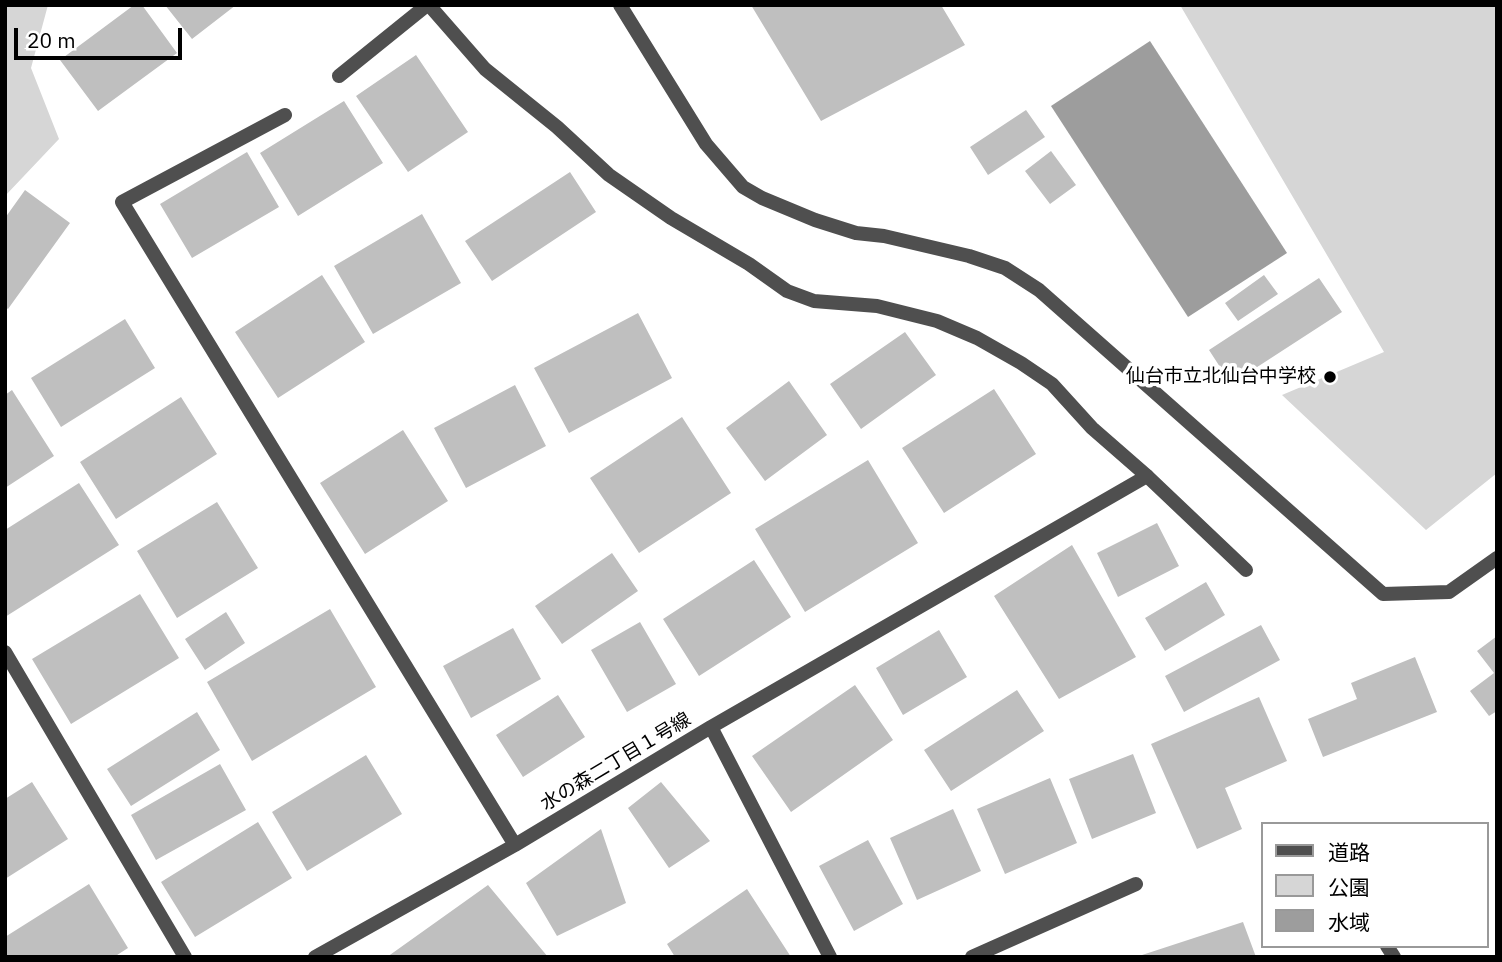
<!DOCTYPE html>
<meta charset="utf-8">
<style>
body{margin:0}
#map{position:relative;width:1502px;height:962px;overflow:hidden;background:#fff;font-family:"IBM Plex Sans","Noto Sans JP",sans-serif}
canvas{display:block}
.frame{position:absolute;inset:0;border:7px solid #000;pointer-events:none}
.legend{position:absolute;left:1261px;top:822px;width:228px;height:126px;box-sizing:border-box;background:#fff;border:2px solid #999;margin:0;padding:9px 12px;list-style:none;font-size:21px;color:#000}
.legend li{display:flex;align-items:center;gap:14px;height:35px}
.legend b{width:35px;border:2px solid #999}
.scale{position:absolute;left:14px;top:28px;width:168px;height:32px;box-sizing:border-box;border:4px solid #000;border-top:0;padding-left:9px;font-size:21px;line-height:24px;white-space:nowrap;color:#000;-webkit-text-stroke:5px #fff;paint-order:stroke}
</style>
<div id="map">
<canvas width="1502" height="962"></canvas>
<div class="frame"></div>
<ul class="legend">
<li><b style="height:9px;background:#4f4f4f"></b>道路</li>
<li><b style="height:19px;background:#d6d6d6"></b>公園</li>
<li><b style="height:19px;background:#9d9d9d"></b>水域</li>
</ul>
<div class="scale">20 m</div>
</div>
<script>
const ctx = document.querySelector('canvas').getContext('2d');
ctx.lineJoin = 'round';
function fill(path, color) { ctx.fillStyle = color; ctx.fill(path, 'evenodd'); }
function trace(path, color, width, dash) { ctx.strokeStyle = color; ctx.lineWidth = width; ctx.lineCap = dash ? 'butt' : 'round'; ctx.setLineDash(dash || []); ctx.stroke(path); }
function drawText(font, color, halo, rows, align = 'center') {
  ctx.font = font + ' "IBM Plex Sans","Noto Sans JP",sans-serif'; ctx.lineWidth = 7; ctx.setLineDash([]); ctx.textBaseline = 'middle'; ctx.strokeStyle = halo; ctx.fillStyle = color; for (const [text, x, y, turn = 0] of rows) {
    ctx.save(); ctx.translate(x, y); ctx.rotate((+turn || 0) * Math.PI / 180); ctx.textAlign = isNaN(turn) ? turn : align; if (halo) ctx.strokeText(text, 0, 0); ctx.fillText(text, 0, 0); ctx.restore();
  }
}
fill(new Path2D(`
 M 5,5 L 48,5 L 31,68 L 59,139 L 5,196 Z
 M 1180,5 L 1497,5 L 1497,473 L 1426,530 L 1282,395 L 1384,352 Z`), '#d6d6d6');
fill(new Path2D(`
 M 1150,41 L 1287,253 L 1188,317 L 1051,106 Z`), '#9d9d9d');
fill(new Path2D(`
 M 134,5 L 142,5 L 177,53 L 98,111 L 60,60 Z
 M 165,5 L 236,5 L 192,39 Z
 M 751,5 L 941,5 L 965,45 L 821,121 Z
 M 416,55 L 468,132 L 408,172 L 356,96 Z
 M 344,101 L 383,163 L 298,216 L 260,153 Z
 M 1026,110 L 1045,137 L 988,175 L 970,147 Z
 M 1051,151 L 1076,185 L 1050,204 L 1025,171 Z
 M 247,152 L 279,207 L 192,258 L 160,204 Z
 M 570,172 L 596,212 L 492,281 L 465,241 Z
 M 25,190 L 70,223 L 8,309 L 5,307 L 5,218 Z
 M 422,214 L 461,283 L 373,334 L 334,266 Z
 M 322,275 L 365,342 L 278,398 L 235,332 Z
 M 1264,275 L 1278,294 L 1238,321 L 1225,303 Z
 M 1319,278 L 1342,312 L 1231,384 L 1209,350 Z
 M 638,313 L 672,378 L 569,433 L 534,368 Z
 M 125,319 L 155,368 L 61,427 L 31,378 Z
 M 905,332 L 936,375 L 861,429 L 830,384 Z
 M 789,381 L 827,435 L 765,481 L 726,428 Z
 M 515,385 L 546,446 L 466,488 L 434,428 Z
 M 994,389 L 1036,454 L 944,513 L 902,448 Z
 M 12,390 L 54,456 L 5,488 L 5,395 Z
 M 181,397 L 217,454 L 116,519 L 80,462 Z
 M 682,417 L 731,493 L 639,553 L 590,478 Z
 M 403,430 L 448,501 L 365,554 L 320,483 Z
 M 868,460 L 918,543 L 805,612 L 755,529 Z
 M 79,483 L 119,545 L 5,617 L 5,530 Z
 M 217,502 L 258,568 L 177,618 L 137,551 Z
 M 1157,523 L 1179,566 L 1118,597 L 1097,553 Z
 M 1072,545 L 1136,657 L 1059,699 L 994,596 Z
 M 612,553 L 638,591 L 562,644 L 535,606 Z
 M 754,560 L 791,617 L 699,676 L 663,619 Z
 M 1206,582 L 1225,615 L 1165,651 L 1145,618 Z
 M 140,594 L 179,658 L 71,724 L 32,659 Z
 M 330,609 L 376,687 L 252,761 L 207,682 Z
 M 226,612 L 245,643 L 205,670 L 185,639 Z
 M 640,622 L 676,684 L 627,712 L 591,650 Z
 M 1261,625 L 1280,660 L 1184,712 L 1165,676 Z
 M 513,628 L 541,679 L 471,718 L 443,666 Z
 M 939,630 L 967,677 L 903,715 L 876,668 Z
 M 1497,636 L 1497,711 L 1489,716 L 1470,691 L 1494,673 L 1477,651 Z
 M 1415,657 L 1437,712 L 1323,757 L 1308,719 L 1357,699 L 1351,683 Z
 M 855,685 L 893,740 L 791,812 L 752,756 Z
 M 1017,690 L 1044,731 L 951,791 L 924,750 Z
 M 558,695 L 585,737 L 523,777 L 496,735 Z
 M 1259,697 L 1287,761 L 1225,788 L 1242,829 L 1197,849 L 1151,744 Z
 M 197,712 L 220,750 L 131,806 L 107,769 Z
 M 1133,754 L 1156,813 L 1092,839 L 1069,779 Z
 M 366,755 L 402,814 L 307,871 L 272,812 Z
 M 220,764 L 246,810 L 156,860 L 131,815 Z
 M 1050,778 L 1077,843 L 1005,874 L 977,809 Z
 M 32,782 L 68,839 L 5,879 L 5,799 Z
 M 661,782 L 710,841 L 669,868 L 628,808 Z
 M 953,809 L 981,871 L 917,900 L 890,838 Z
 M 258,822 L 292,878 L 195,937 L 161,882 Z
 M 601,829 L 626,903 L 557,936 L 526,883 Z
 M 868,840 L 903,904 L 854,931 L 819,866 Z
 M 89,884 L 128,948 L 114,957 L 5,957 L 5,937 Z
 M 488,885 L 548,957 L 387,957 Z
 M 747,889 L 791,957 L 675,957 L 667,944 Z
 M 1243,922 L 1256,957 L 1139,957 L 1139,956 Z`), '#bfbfbf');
trace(new Path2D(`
 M 1147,476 L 1246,570
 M 1387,946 L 1394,957
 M 972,957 L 1136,884`), '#4f4f4f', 14);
trace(new Path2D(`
 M 429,5 L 485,69 L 557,127 L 609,175 L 671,218 L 749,264 L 787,291 L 814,301 L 877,306 L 937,321 L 977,338 L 1021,363 L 1052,384 L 1092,428 L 1147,476 L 711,727
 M 620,5 L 706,144 L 743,187 L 762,198 L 815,220 L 856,233 L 884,236 L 969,256 L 1005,268 L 1039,290 L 1383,594 L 1449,592 L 1497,558
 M 339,76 L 427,5
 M 285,115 L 122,202 L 515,845
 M 5,652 L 185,957
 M 315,957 L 515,845 L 711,727 L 830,957`), '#4f4f4f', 14);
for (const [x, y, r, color] of [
 [1330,377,7,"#000"]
]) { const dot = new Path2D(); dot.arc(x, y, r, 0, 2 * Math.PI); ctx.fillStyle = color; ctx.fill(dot); trace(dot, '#fff', 2.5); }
drawText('19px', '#000', '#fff', [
 ["仙台市立北仙台中学校",1316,377]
], 'right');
drawText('19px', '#000', '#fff', [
 ["水の森二丁目１号線",616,762,-31]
]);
</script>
